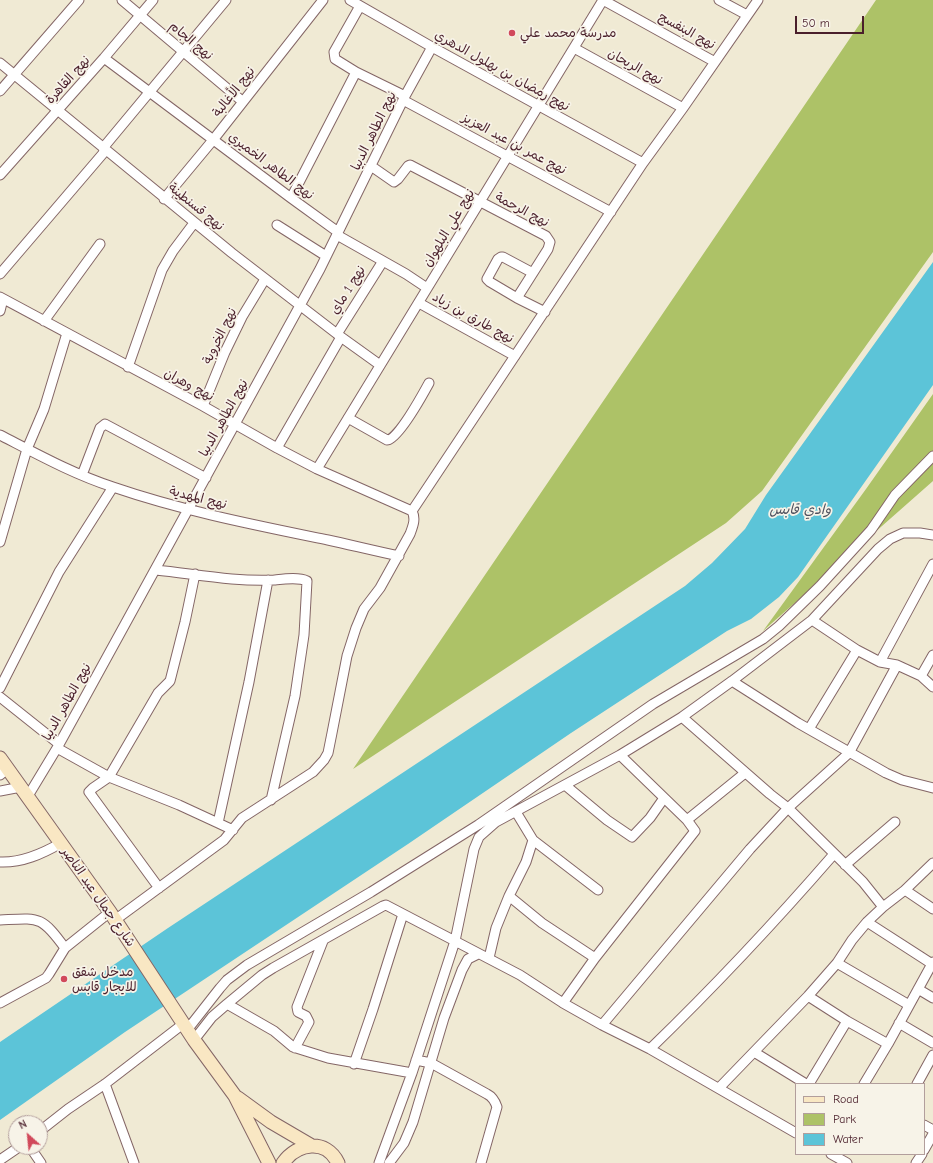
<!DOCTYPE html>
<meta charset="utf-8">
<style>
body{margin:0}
#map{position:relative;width:933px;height:1163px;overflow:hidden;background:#f0ead4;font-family:"Comic Neue",sans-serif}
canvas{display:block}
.legend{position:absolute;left:795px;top:1083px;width:130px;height:72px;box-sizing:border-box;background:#f7f3e8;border:1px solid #b29e9c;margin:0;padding:5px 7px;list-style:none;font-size:12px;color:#4a1f2b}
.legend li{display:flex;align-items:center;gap:8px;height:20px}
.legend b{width:20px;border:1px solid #b29e9c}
.north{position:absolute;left:8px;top:1115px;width:40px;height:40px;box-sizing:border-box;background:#f7f3e8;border:1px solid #b29e9c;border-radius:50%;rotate:333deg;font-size:11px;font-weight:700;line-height:16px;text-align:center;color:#4a1f2b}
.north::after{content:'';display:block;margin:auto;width:14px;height:18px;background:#d1495b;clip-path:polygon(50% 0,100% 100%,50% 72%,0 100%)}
.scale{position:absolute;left:795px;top:16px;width:69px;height:18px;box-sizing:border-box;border:2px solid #4a1f2b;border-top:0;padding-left:5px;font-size:12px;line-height:14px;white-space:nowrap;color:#4a1f2b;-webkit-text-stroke:3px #f7f3e8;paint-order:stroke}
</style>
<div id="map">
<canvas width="933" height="1163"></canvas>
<ul class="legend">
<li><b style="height:5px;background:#f9e7c3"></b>Road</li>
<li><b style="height:11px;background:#adc267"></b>Park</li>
<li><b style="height:11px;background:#5cc4d8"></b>Water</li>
</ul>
<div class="north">N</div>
<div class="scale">50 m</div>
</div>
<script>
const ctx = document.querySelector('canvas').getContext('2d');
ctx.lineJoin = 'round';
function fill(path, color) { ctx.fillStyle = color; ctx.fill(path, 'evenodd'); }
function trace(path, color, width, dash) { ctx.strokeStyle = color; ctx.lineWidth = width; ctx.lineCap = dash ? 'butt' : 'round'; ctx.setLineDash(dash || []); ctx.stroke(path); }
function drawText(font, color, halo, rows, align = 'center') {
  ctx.font = font + ' "Comic Neue","Playpen Sans Arabic",sans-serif'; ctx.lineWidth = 3.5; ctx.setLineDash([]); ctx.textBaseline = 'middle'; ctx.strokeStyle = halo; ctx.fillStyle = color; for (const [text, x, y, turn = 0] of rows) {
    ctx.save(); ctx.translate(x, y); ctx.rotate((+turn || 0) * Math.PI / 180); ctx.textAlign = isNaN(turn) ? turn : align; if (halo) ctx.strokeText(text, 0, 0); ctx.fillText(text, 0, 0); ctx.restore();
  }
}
fill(new Path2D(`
 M 876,0 L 933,0 L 933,252 L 762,491 L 726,523 L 353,769 Z
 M 933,394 L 933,481 L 763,631 L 866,489 Z`), '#adc267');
fill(new Path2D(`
 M 933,262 L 933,385 L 798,577 L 779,597 L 751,619 L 727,631 L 571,733 L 408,844 L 125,1032 L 0,1120 L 0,1042 L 168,928 L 685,586 L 712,563 L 745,529 L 766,495 Z`), '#5cc4d8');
const street = new Path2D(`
 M 122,0 L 242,101
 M 350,0 L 432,47 L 643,163
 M 603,0 L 715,62
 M 719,0 L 747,15
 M 360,6 L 334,52 L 335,59 L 356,72 L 405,96
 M 574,48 L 683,108
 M 104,58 L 291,198 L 338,232
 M 0,63 L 232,253 L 341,337 L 380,365
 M 0,91 L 79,0
 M 403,100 L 611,212
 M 103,148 L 226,0
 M 371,166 L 394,182 L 398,179 L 408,166 L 410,165 L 546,236 L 550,242 L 548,249 L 517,298 L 545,312
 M 0,175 L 104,58 L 153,0
 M 291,198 L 356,72
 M 164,199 L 213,140 L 323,0
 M 277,225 L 326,256
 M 337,235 L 406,274 L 427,288
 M 0,274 L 106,150
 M 0,297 L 203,406 L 277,448 L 317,469 L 412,511
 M 517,298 L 490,282 L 487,279 L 498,259 L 501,257 L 503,257 L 533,273
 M 419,303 L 515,356
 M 0,311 L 3,299
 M 44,321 L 100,244
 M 337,334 L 383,261
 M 128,367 L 162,270 L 173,251 L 194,223
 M 203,406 L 225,352 L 242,317 L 265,279
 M 348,418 L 387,440 C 398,440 423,394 429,383
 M 0,435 C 37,454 73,474 113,487 C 183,511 255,525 328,540 C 351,545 375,551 399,556
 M 277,448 L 341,337
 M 317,469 L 603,0
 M 82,475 L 100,428 L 105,424 L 206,478
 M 0,542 L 27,449 L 44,409 L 67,333
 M 156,570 C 195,574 235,582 274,580 C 284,579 299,577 307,581 L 304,635 L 295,696 L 271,800
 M 812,620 L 857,650 L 880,662 L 897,665 L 921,676 L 933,687
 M 880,662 L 933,564
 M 921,676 L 933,655
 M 732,681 L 798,723 L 886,773 L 902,780 L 933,788
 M 0,688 L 59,572 L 113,487
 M 0,697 L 59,744
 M 682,717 L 770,794 L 788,808 L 863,882 L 883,907
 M 809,729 L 857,650
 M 57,748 L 109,777 L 179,805 L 218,823
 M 0,775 L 8,768
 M 565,785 L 607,820 L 632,837 L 650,818 L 664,798
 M 0,791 L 21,787
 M 28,796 L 57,748 L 84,699 L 320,269 L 405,96 L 432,47
 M 516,812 L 533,840 L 598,890
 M 687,820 L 745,773
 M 233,830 L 218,823 L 249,682 L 268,580
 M 0,862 C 22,863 42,854 61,843
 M 845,865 L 895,822
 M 159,888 L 89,792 L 93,788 L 109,777 L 158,693 L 170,681 L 185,622 L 195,574
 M 905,890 L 933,909
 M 509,896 L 542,923 L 595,958
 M 0,920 C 39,918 41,915 65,948 L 110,912
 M 115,920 L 224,840 L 242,818 L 313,772 L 324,760 L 328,753 L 332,733 L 347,656 L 356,628 L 364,609 L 380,588 L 410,534 C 413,526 416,519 412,511 L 643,163 L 683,108 L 758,0
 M 867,922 L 932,964
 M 489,958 L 496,928 L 509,896 L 526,862 L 533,840
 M 837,963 L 909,1005
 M 918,989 L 933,998
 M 808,996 L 847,1021 L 888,1044
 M 0,1003 L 46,978 L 49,974 L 65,948
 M 563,1003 L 595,958 L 695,831 L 687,820 L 620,755
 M 227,1004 L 262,975 L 273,968 L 383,906 L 386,905 L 520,975 L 563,1003 L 602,1025 L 650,1049 L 796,1133
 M 899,1023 L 933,1043
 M 602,1025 L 750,849 L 788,808 L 849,753 L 897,665
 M 187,1030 L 220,988 L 227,980 L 247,965 L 371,892 L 478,825 L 653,704 L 763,639 L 779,626 L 820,586 L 871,530 L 895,495 L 933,456
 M 194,1040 L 212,1017 L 227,1004 L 274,1031 L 293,1047 L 328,1058 L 412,1073
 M 295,1048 L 309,1022 L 306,1016 L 298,1012 L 297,1007 L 323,941
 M 650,1049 C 714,987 775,922 834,854
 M 754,1052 L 806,1084
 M 416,1060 L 431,1063 L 487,1094 C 493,1097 495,1101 497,1107 L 481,1163
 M 354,1064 L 373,1009 L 403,914
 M 105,1084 L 134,1163
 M 809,1084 L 847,1021
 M 864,1084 L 888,1044 L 933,962
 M 917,1084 L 933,1055
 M 719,1088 L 808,996 L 837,963 L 852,940 L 867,922 L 883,907 L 905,890 L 933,863
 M 924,1125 L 933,1130
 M 40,1131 L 68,1109 L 105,1084 L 183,1024
 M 30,1147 L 41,1163
 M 924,1150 L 933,1134
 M 831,1154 L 847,1163
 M 0,1160 L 19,1147
 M 379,1163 L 412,1073 L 455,941 L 474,849 L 479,837 L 496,822 L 620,755 L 682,717 L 732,681 L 812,620 L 878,549 L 890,539 L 903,533 L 920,533 L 933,535
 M 389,1163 L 404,1143 L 413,1122 L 444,1018 L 462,970 L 468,959 L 478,954
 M 916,1163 L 922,1154`);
const secondary = new Path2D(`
 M 0,758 L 110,912 L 194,1040 L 235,1096 L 269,1163
 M 238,1098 L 271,1122 L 312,1146
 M 283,1163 C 297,1143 326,1138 338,1163`);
trace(street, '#846666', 11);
trace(secondary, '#846666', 15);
trace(street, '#fff', 9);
trace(secondary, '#f9e7c3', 13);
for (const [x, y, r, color] of [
 [512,33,4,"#d1495b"],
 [64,979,4,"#d1495b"]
]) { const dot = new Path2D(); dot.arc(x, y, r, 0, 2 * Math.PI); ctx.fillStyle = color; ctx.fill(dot); trace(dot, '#f7f3e8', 1.5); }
drawText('13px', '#4a1f2b', '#f7f3e8', [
 ["نهج البنفسج",687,31,29],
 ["نهج الجام",191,41,40],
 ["نهج الريحان",635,67,29],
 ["نهج رمضان بن بهلول الدهري",502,71,29],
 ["نهج القاهرة",68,80,-48],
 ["نهج الأغالبة",234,92,-52],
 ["نهج الطاهر الدبيا",374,131,-64],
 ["نهج عمر بن عبد العزيز",514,144,28],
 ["نهج الطاهر الخميري",271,166,37],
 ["نهج قسنطينة",196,207,39],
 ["نهج الرحمة",522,210,28],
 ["نهج علي البلهوان",449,228,-59],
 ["نهج 1 ماي",348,290,-58],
 ["نهج طارق بن زياد",473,318,29],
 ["نهج الخروبة",220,336,-64],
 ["نهج وهران",189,385,28],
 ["نهج الطاهر الدبيا",224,418,-61],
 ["نهج المهدية",198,498,14],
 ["نهج الطاهر الدبيا",67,702,-61],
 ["شارع جمال عبد الناصر",98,897,55]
]);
drawText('13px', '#4a1f2b', '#f7f3e8', [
 ["مدرسة محمد علي",520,33],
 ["مدخل شقق",72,972],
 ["للايجار قابس",72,987]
], 'left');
drawText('italic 14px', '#4f515f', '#f7f3e8', [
 ["وادي قابس",800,510]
]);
</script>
